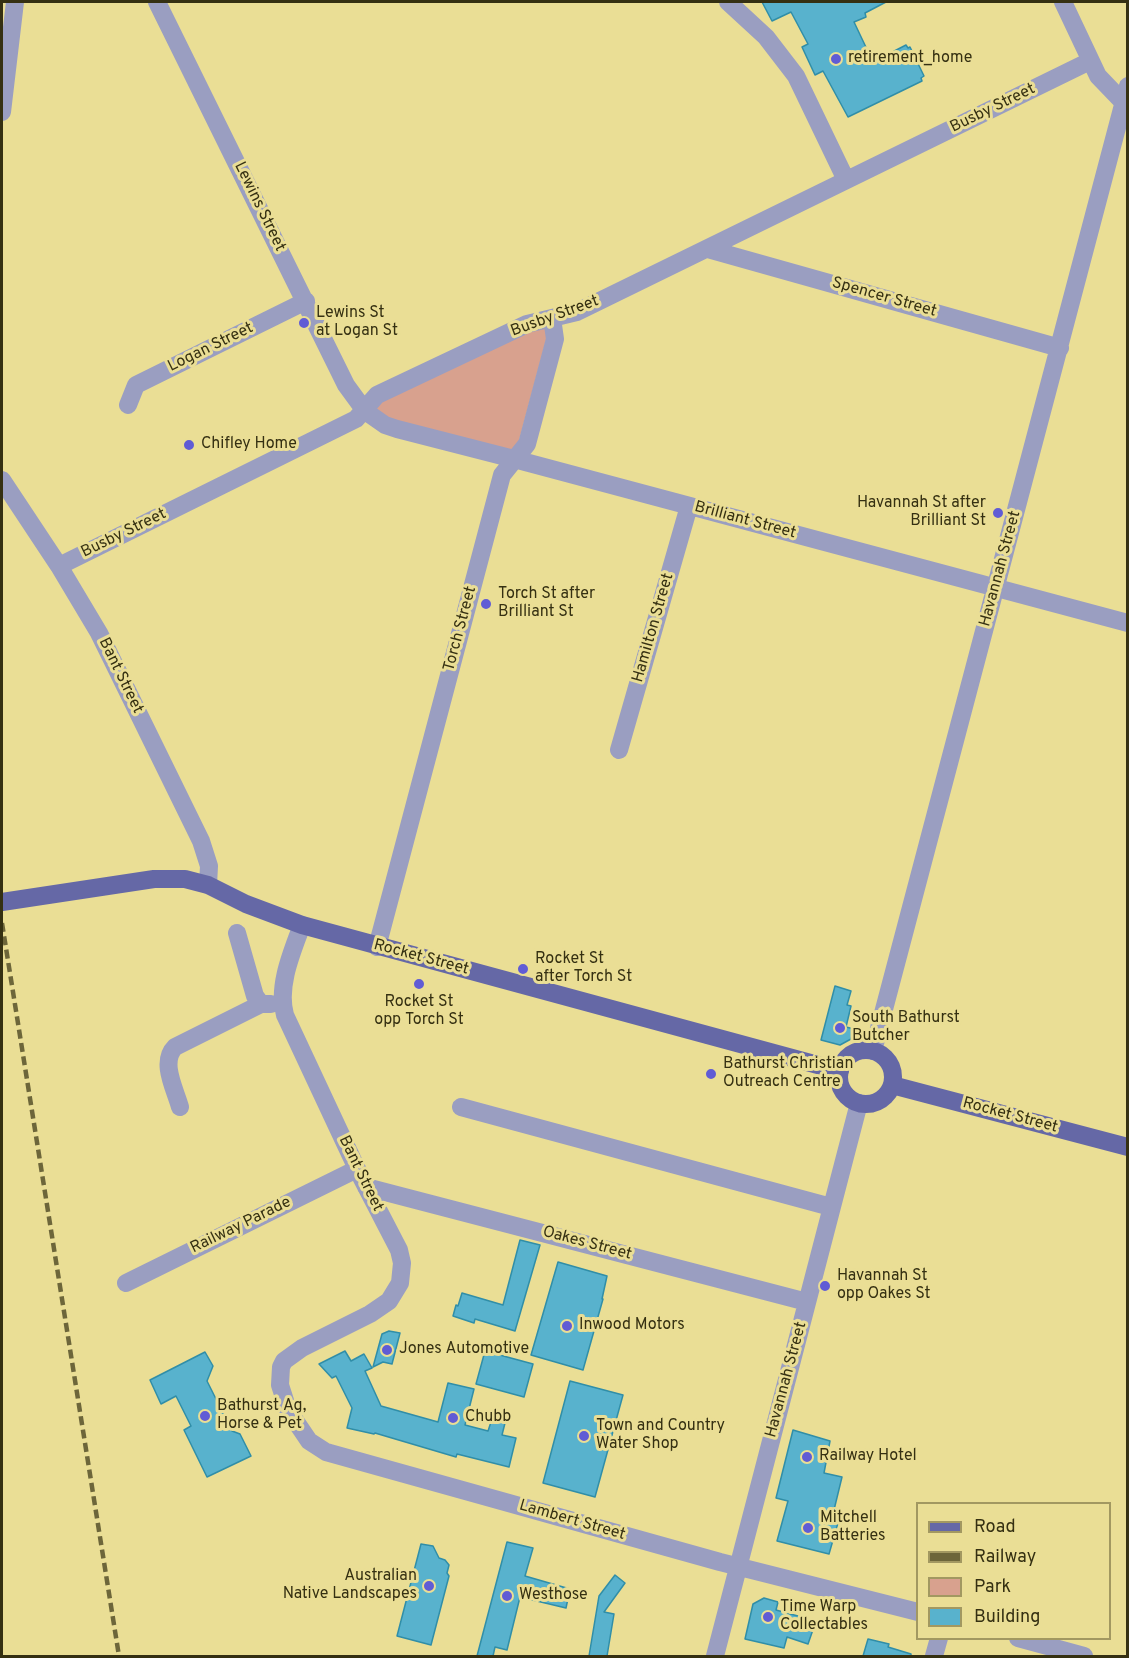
<!DOCTYPE html>
<style>
body{margin:0}
#map{position:relative;width:1129px;height:1658px;overflow:hidden;background:#eade95;font-family:Overpass,sans-serif}
canvas{display:block}
.frame{position:absolute;inset:0;border:3px solid #353012;pointer-events:none}
.legend{position:absolute;left:916px;top:1502px;width:195px;height:138px;box-sizing:border-box;background:#eade95;border:2px solid #a29861;margin:0;padding:8px 10px;list-style:none;font-size:18px;color:#353012}
.legend li{display:flex;align-items:center;gap:12px;height:30px}
.legend b{width:30px;border:2px solid #a29861}
</style>
<div id="map">
<canvas width="1129" height="1658"></canvas>
<div class="frame"></div>
<ul class="legend">
<li><b style="height:8px;background:#6568a6"></b>Road</li>
<li><b style="height:8px;background:#6d663a"></b>Railway</li>
<li><b style="height:16px;background:#d8a18e"></b>Park</li>
<li><b style="height:16px;background:#58b2cd"></b>Building</li>
</ul>
</div>
<script>
const ctx = document.querySelector('canvas').getContext('2d');
ctx.lineJoin = 'round';
function fill(path, color) { ctx.fillStyle = color; ctx.fill(path, 'evenodd'); }
function trace(path, color, width, dash) { ctx.strokeStyle = color; ctx.lineWidth = width; ctx.lineCap = dash ? 'butt' : 'round'; ctx.setLineDash(dash || []); ctx.stroke(path); }
function drawText(font, color, halo, rows, align = 'center') {
  ctx.font = font + ' Overpass,sans-serif'; ctx.lineWidth = 6; ctx.setLineDash([]); ctx.textBaseline = 'middle'; ctx.strokeStyle = halo; ctx.fillStyle = color; for (const [text, x, y, turn = 0] of rows) {
    ctx.save(); ctx.translate(x, y); ctx.rotate((+turn || 0) * Math.PI / 180); ctx.textAlign = isNaN(turn) ? turn : align; if (halo) ctx.strokeText(text, 0, 0); ctx.fillText(text, 0, 0); ctx.restore();
  }
}
fill(new Path2D(`
 M 552,318 L 514,459 L 377,420 L 377,395 Z`), '#d8a18e');
const building = new Path2D(`
 M 762,2 L 886,2 L 865,13 L 866,17 L 854,22 L 873,62 L 906,45 L 908,48 L 910,47 L 924,76 L 921,78 L 922,81 L 848,117 L 823,71 L 815,75 L 802,47 L 808,44 L 791,12 L 772,21 Z
 M 835,986 L 851,991 L 847,1005 L 851,1006 L 846,1027 L 854,1029 L 851,1039 L 840,1045 L 821,1040 Z
 M 520,1240 L 540,1245 L 515,1331 L 475,1319 L 474,1323 L 453,1316 L 456,1305 L 458,1306 L 462,1293 L 503,1305 Z
 M 558,1262 L 607,1276 L 602,1299 L 603,1299 L 583,1370 L 531,1355 Z
 M 389,1331 L 400,1333 L 392,1364 L 383,1362 L 373,1367 L 382,1334 Z
 M 345,1351 L 351,1361 L 364,1354 L 372,1368 L 365,1371 L 381,1406 L 438,1422 L 448,1383 L 474,1389 L 465,1425 L 488,1431 L 492,1419 L 505,1423 L 502,1435 L 516,1438 L 509,1467 L 457,1454 L 456,1457 L 375,1433 L 374,1434 L 347,1428 L 352,1408 L 336,1376 L 332,1378 L 319,1364 Z
 M 485,1351 L 533,1364 L 524,1397 L 476,1384 Z
 M 205,1352 L 213,1366 L 207,1381 L 232,1431 L 240,1434 L 251,1456 L 207,1477 L 184,1430 L 191,1426 L 176,1396 L 161,1404 L 150,1380 Z
 M 570,1381 L 623,1395 L 595,1497 L 543,1483 Z
 M 793,1430 L 830,1441 L 824,1473 L 842,1477 L 833,1514 L 840,1516 L 829,1554 L 777,1541 L 788,1501 L 776,1498 Z
 M 507,1542 L 533,1548 L 525,1576 L 570,1589 L 566,1608 L 520,1597 L 507,1650 L 495,1647 L 493,1656 L 477,1656 Z
 M 421,1544 L 433,1546 L 439,1558 L 445,1560 L 449,1565 L 447,1573 L 449,1576 L 431,1645 L 397,1636 Z
 M 615,1575 L 625,1583 L 604,1612 L 614,1614 L 607,1656 L 589,1656 L 599,1596 Z
 M 764,1598 L 778,1602 L 776,1610 L 816,1621 L 808,1644 L 787,1637 L 784,1648 L 745,1639 L 753,1604 Z
 M 868,1639 L 889,1644 L 888,1647 L 911,1654 L 911,1656 L 863,1656 Z`);
fill(building, '#58b2cd');
trace(building, '#308ea8', 1.5);
trace(new Path2D(`
 M 157,2 L 346,385 L 365,411 L 385,425 L 397,429 L 514,459 L 1128,623
 M 728,2 L 766,37 L 796,76 L 846,180
 M 1063,2 L 1098,76 L 1123,102
 M 2,112 L 15,2
 M 708,249 L 1060,348
 M 128,405 L 136,385 L 306,301
 M 2,480 L 59,566 L 99,633 L 201,841 L 209,866 L 208,885
 M 59,566 L 356,419 L 377,395 L 527,324 L 577,312 L 1090,61
 M 619,750 L 689,506
 M 302,925 C 292,952 277,986 285,1015 L 357,1169 L 399,1250 L 402,1263 L 400,1283 L 389,1301 L 370,1314 L 302,1348 L 284,1361 L 281,1367 L 280,1385 L 288,1410 L 309,1441 L 326,1452 L 720,1562 L 918,1612
 M 237,933 L 255,996 L 261,1004 L 271,1004
 M 377,947 L 502,475 L 527,444 L 555,339 L 552,318
 M 873,1051 L 1128,86
 M 180,1107 C 175,1089 160,1062 175,1047 L 261,1004
 M 461,1107 L 831,1207
 M 366,1187 L 807,1302
 M 126,1283 L 357,1169
 M 1018,1638 L 1084,1656
 M 715,1656 L 859,1103
 M 934,1656 L 939,1638`), '#9a9ec1', 18);
trace(new Path2D(`
 M 2,902 L 154,879 L 185,879 L 208,885 L 246,904 L 302,925 L 840,1071
 M839 1077a27 27 0 1 1 54 0a27 27 0 1 1-54 0Z
 M 892,1085 L 1128,1147`), '#6568a6', 18);
trace(new Path2D(`
 M 2,923 L 119,1656`), '#6d663a', 4.5, [9, 4.5]);
for (const [x, y, r, color] of [
 [836,59,6,"#605cd5"],
 [304,323,6,"#605cd5"],
 [189,445,6,"#605cd5"],
 [998,513,6,"#605cd5"],
 [486,604,6,"#605cd5"],
 [523,969,6,"#605cd5"],
 [419,984,6,"#605cd5"],
 [840,1028,6,"#605cd5"],
 [711,1074,6,"#605cd5"],
 [825,1286,6,"#605cd5"],
 [567,1326,6,"#605cd5"],
 [387,1350,6,"#605cd5"],
 [205,1416,6,"#605cd5"],
 [453,1418,6,"#605cd5"],
 [584,1436,6,"#605cd5"],
 [807,1457,6,"#605cd5"],
 [808,1528,6,"#605cd5"],
 [429,1586,6,"#605cd5"],
 [507,1596,6,"#605cd5"],
 [768,1617,6,"#605cd5"]
]) { const dot = new Path2D(); dot.arc(x, y, r, 0, 2 * Math.PI); ctx.fillStyle = color; ctx.fill(dot); trace(dot, '#eade95', 2); }
drawText('16px', '#353012', '#eade95', [
 ["retirement_home",848,59],
 ["Lewins St",316,314],
 ["at Logan St",316,332],
 ["Chifley Home",201,445],
 ["Havannah St after",986,504,"right"],
 ["Brilliant St",986,522,"right"],
 ["Torch St after",498,595],
 ["Brilliant St",498,613],
 ["Rocket St",535,960],
 ["after Torch St",535,978],
 ["Rocket St",419,1003,"center"],
 ["opp Torch St",419,1021,"center"],
 ["South Bathurst",852,1019],
 ["Butcher",852,1037],
 ["Bathurst Christian",723,1065],
 ["Outreach Centre",723,1083],
 ["Havannah St",837,1277],
 ["opp Oakes St",837,1295],
 ["Inwood Motors",579,1326],
 ["Jones Automotive",399,1350],
 ["Bathurst Ag,",217,1407],
 ["Horse & Pet",217,1425],
 ["Chubb",465,1418],
 ["Town and Country",596,1427],
 ["Water Shop",596,1445],
 ["Railway Hotel",819,1457],
 ["Mitchell",820,1519],
 ["Batteries",820,1537],
 ["Australian",417,1577,"right"],
 ["Native Landscapes",417,1595,"right"],
 ["Westhose",519,1596],
 ["Time Warp",780,1608],
 ["Collectables",780,1626]
], 'left');
drawText('16px', '#353012', '#eade95', [
 ["Busby Street",993,109,-26],
 ["Lewins Street",259,207,64],
 ["Spencer Street",884,298,16],
 ["Busby Street",555,317,-20],
 ["Logan Street",211,348,-26],
 ["Brilliant Street",745,521,15],
 ["Busby Street",124,534,-26],
 ["Havannah Street",1001,569,-75],
 ["Hamilton Street",654,628,-74],
 ["Torch Street",461,629,-75],
 ["Bant Street",120,676,64],
 ["Rocket Street",421,958,15],
 ["Rocket Street",1010,1116,15],
 ["Bant Street",360,1174,64],
 ["Railway Parade",241,1226,-26],
 ["Oakes Street",587,1244,15],
 ["Havannah Street",787,1380,-75],
 ["Lambert Street",572,1521,16]
]);
</script>
